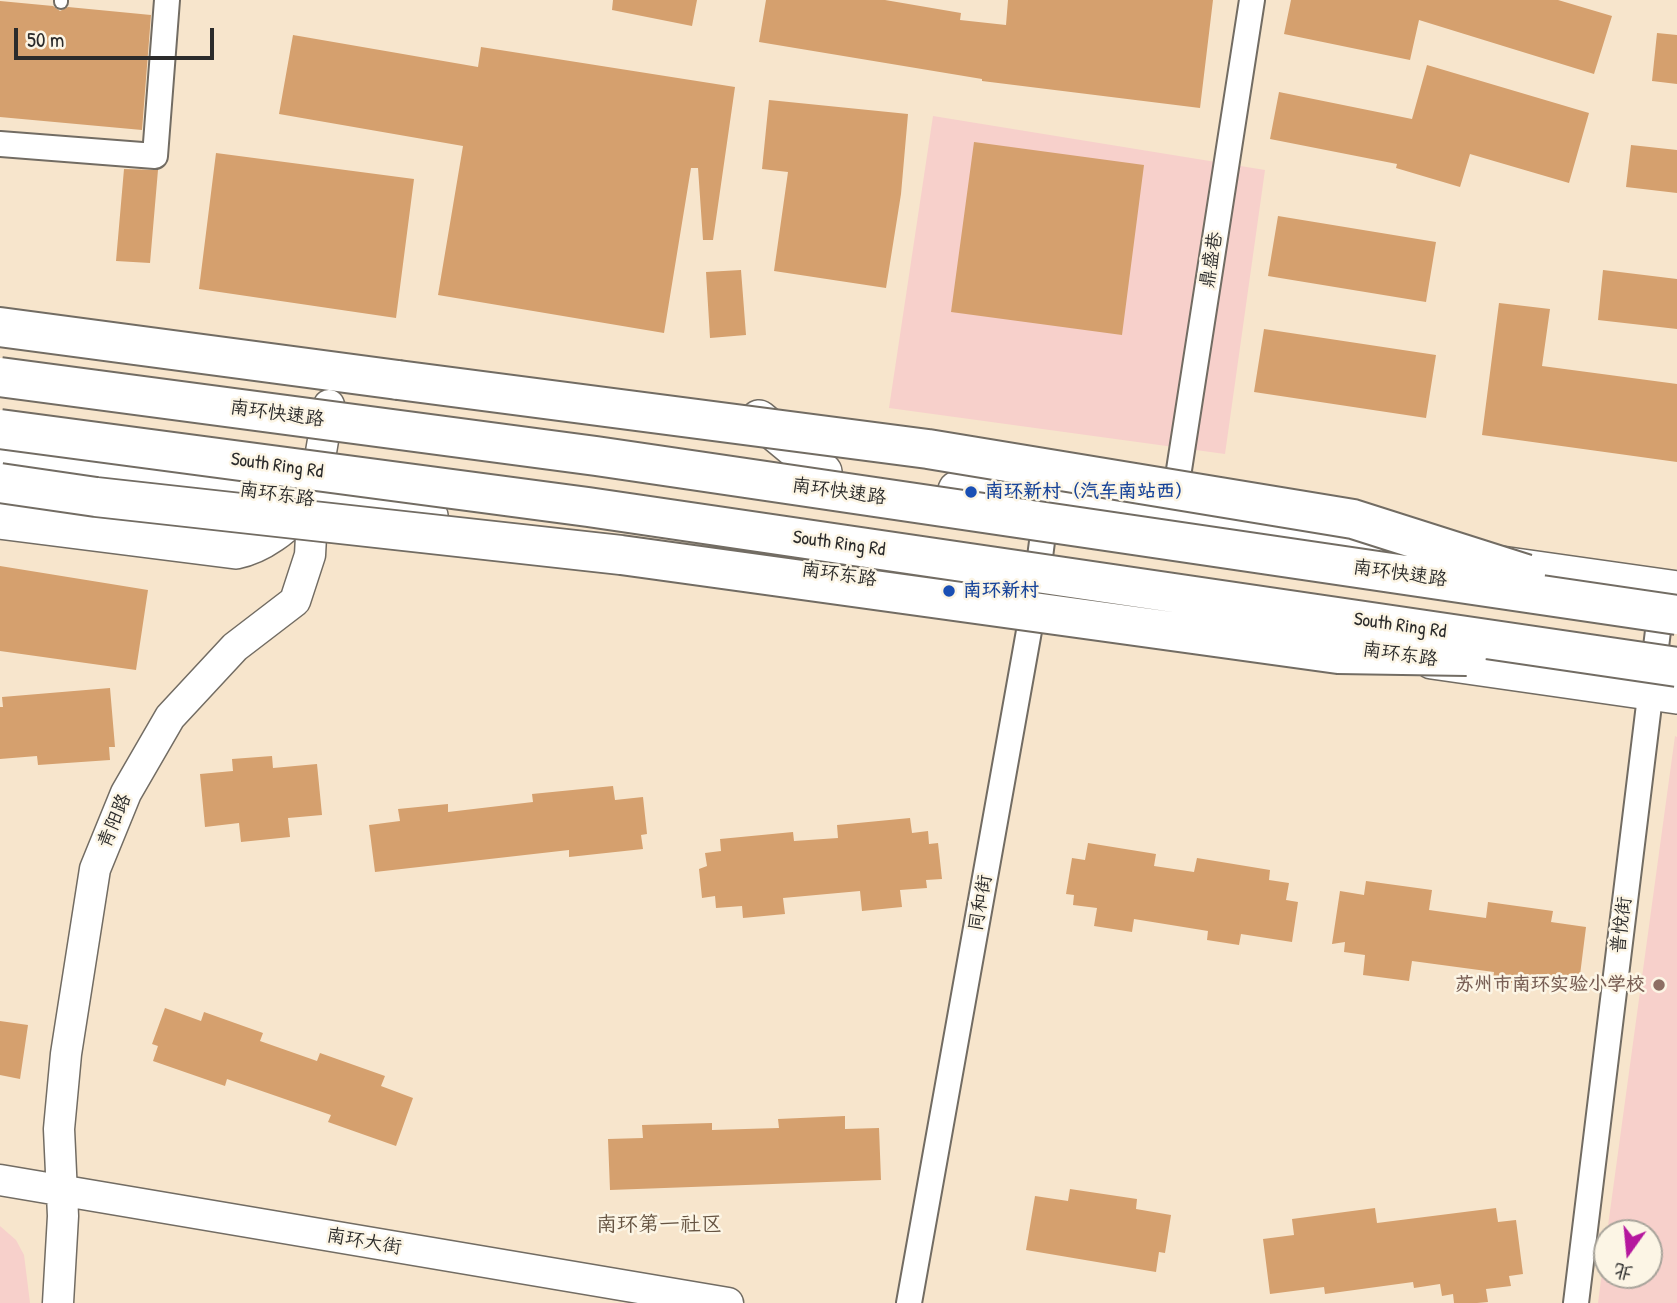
<!DOCTYPE html>
<meta charset="utf-8">
<style>
body{margin:0}
#map{position:relative;width:1677px;height:1303px;overflow:hidden;background:#f7e5cc;font-family:"Patrick Hand","LXGW WenKai TC",sans-serif}
canvas{display:block}
.north{position:absolute;left:1593px;top:1219px;width:70px;height:70px;box-sizing:border-box;background:#fcf5e5;border:2px solid #a8a49b;border-radius:50%;rotate:195deg;font-size:19px;font-weight:700;line-height:28px;text-align:center;color:#2b2b2b}
.north::after{content:'';display:block;margin:auto;width:24px;height:32px;background:#b5179e;clip-path:polygon(50% 0,100% 100%,50% 72%,0 100%)}
.scale{position:absolute;left:14px;top:28px;width:200px;height:32px;box-sizing:border-box;border:4px solid #2b2b2b;border-top:0;padding-left:9px;font-size:21px;line-height:24px;white-space:nowrap;color:#2b2b2b;-webkit-text-stroke:5px #fcf5e5;paint-order:stroke}
</style>
<div id="map">
<canvas width="1677" height="1303"></canvas>
<div class="north">北</div>
<div class="scale">50 m</div>
</div>
<script>
const ctx = document.querySelector('canvas').getContext('2d');
ctx.lineJoin = 'round';
function fill(path, color) { ctx.fillStyle = color; ctx.fill(path, 'evenodd'); }
function trace(path, color, width, dash) { ctx.strokeStyle = color; ctx.lineWidth = width; ctx.lineCap = dash ? 'butt' : 'round'; ctx.setLineDash(dash || []); ctx.stroke(path); }
function drawText(font, color, halo, rows, align = 'center') {
  ctx.font = font + ' "Patrick Hand","LXGW WenKai TC",sans-serif'; ctx.lineWidth = 5; ctx.setLineDash([]); ctx.textBaseline = 'middle'; ctx.strokeStyle = halo; ctx.fillStyle = color; for (const [text, x, y, turn = 0] of rows) {
    ctx.save(); ctx.translate(x, y); ctx.rotate((+turn || 0) * Math.PI / 180); ctx.textAlign = isNaN(turn) ? turn : align; if (halo) ctx.strokeText(text, 0, 0); ctx.fillText(text, 0, 0); ctx.restore();
  }
}
fill(new Path2D(`
 M 933,116 L 1265,170 L 1225,454 L 889,408 Z
 M 1675,736 L 1677,737 L 1677,1303 L 1598,1303 L 1607,1234 L 1607,1275 L 1649,1275 L 1649,1233 L 1607,1233 Z
 M 0,1226 L 16,1240 L 24,1255 L 30,1303 L 0,1303 Z`), '#f7d0cb');
fill(new Path2D(`
 M 613,0 L 697,0 L 692,26 L 612,10 Z
 M 766,0 L 885,0 L 961,13 L 960,20 L 1006,25 L 1008,0 L 1213,0 L 1200,108 L 982,81 L 982,79 L 759,42 Z
 M 1291,0 L 1558,0 L 1612,16 L 1594,74 L 1419,20 L 1410,60 L 1284,34 Z
 M 0,1 L 53,6 L 60,11 L 68,7 L 151,15 L 142,130 L 0,117 Z
 M 1657,33 L 1677,35 L 1677,84 L 1652,81 Z
 M 293,35 L 478,67 L 481,47 L 735,87 L 713,240 L 703,240 L 698,168 L 691,168 L 664,333 L 438,295 L 463,146 L 279,114 Z
 M 1427,65 L 1589,113 L 1569,183 L 1470,154 L 1460,187 L 1396,168 L 1397,164 L 1270,139 L 1279,92 L 1412,119 Z
 M 769,100 L 908,114 L 901,194 L 886,288 L 774,271 L 788,172 L 762,169 Z
 M 974,142 L 1144,165 L 1122,335 L 951,312 Z
 M 1631,145 L 1677,150 L 1677,193 L 1626,187 Z
 M 216,153 L 414,179 L 396,318 L 199,289 Z
 M 124,169 L 158,170 L 150,263 L 116,261 Z
 M 1278,216 L 1436,242 L 1426,302 L 1268,276 Z
 M 741,270 L 746,335 L 710,338 L 706,272 Z
 M 1603,270 L 1677,279 L 1677,329 L 1598,320 Z
 M 1499,303 L 1550,309 L 1542,366 L 1677,384 L 1677,462 L 1482,435 Z
 M 1264,329 L 1436,355 L 1426,418 L 1254,392 Z
 M 0,566 L 148,590 L 136,670 L 0,651 Z
 M 110,688 L 115,747 L 109,747 L 110,760 L 38,765 L 37,756 L 0,759 L 0,707 L 3,707 L 2,697 Z
 M 272,756 L 273,768 L 317,764 L 322,815 L 288,818 L 290,837 L 241,842 L 239,823 L 205,827 L 200,774 L 233,771 L 232,759 Z
 M 613,786 L 615,800 L 643,797 L 647,834 L 641,835 L 643,849 L 569,857 L 569,850 L 375,872 L 369,825 L 400,821 L 398,809 L 448,804 L 448,812 L 533,802 L 532,794 Z
 M 910,818 L 912,833 L 928,831 L 929,844 L 938,843 L 942,879 L 926,880 L 927,888 L 900,890 L 902,907 L 862,911 L 860,891 L 783,898 L 785,914 L 743,918 L 742,906 L 716,908 L 715,896 L 702,898 L 699,869 L 707,866 L 705,853 L 721,851 L 720,839 L 793,832 L 794,841 L 838,838 L 837,825 Z
 M 1088,843 L 1156,854 L 1154,866 L 1194,872 L 1197,858 L 1270,870 L 1269,880 L 1289,883 L 1286,900 L 1298,902 L 1292,942 L 1241,934 L 1239,945 L 1207,940 L 1208,931 L 1134,919 L 1132,932 L 1094,926 L 1097,908 L 1073,905 L 1074,895 L 1066,894 L 1072,858 L 1085,860 Z
 M 1366,881 L 1432,890 L 1429,910 L 1486,918 L 1488,902 L 1553,911 L 1551,922 L 1586,927 L 1579,983 L 1543,978 L 1542,987 L 1493,980 L 1494,972 L 1412,961 L 1409,981 L 1363,975 L 1365,955 L 1344,952 L 1345,942 L 1332,944 L 1340,891 L 1364,895 Z
 M 165,1008 L 201,1021 L 204,1012 L 263,1033 L 260,1041 L 317,1061 L 320,1053 L 385,1076 L 381,1086 L 413,1098 L 396,1146 L 328,1122 L 331,1115 L 227,1079 L 225,1086 L 153,1061 L 158,1046 L 152,1044 Z
 M 0,1021 L 28,1025 L 20,1079 L 0,1075 Z
 M 845,1116 L 845,1129 L 879,1128 L 881,1180 L 610,1190 L 608,1139 L 643,1138 L 642,1125 L 712,1123 L 712,1130 L 779,1128 L 778,1119 Z
 M 1070,1189 L 1137,1199 L 1136,1209 L 1171,1215 L 1165,1253 L 1159,1252 L 1156,1272 L 1026,1250 L 1035,1196 L 1068,1201 Z
 M 1375,1208 L 1377,1223 L 1496,1208 L 1498,1222 L 1516,1220 L 1523,1274 L 1509,1276 L 1511,1286 L 1486,1289 L 1488,1302 L 1477,1303 L 1454,1303 L 1453,1294 L 1442,1296 L 1440,1284 L 1414,1288 L 1413,1282 L 1325,1294 L 1324,1287 L 1270,1294 L 1263,1239 L 1294,1235 L 1292,1219 Z`), '#d5a06e');
const service = new Path2D(`
 M 61,2 L 61,0`);
const minor = new Path2D(`
 M 0,144 L 155,156 L 167,0
 M 1174,502 L 1252,0
 M 909,1303 L 1034,603 L 1046,511
 M 1576,1303 L 1662,598`);
const tertiary = new Path2D(`
 M 0,1180 L 728,1303
 M 58,1303 L 63,1216 L 59,1129 L 66,1054 L 95,869 L 126,793 L 170,717 L 235,647 L 295,601 L 310,555 L 313,499 L 329,405`);
const primary = new Path2D(`
 M 759,419 L 823,472
 M 0,457 L 429,516
 M 957,490 L 1430,555
 M 0,520 L 236,550 C 265,544 286,523 307,504
 M 1494,564 L 1677,590
 M 1432,660 L 1677,695`);
const trunk = new Path2D(`
 M 0,327 L 398,380`);
trace(service, '#726c63', 16);
trace(minor, '#726c63', 28);
trace(tertiary, '#726c63', 33);
trace(primary, '#726c63', 40);
trace(trunk, '#726c63', 42);
trace(service, '#fff', 12);
trace(minor, '#fff', 24);
trace(tertiary, '#fff', 30);
trace(primary, '#fff', 37);
trace(trunk, '#fff', 38);
const trunkBridge = new Path2D(`
 M 0,377 L 596,456 L 1677,615
 M 398,380 L 928,449 L 1353,519 L 1526,574
 M 0,429 L 588,507 L 1677,667
 M 0,483 L 96,497 L 621,555 L 1338,654 L 1467,656`);
trace(trunkBridge, '#726c63', 42, []);
trace(trunkBridge, '#fff', 38);
for (const [x, y, r, color] of [
 [971,492,7,"#1a4fb4"],
 [949,591,7,"#1a4fb4"],
 [1659,985,7,"#8d6e63"]
]) { const dot = new Path2D(); dot.arc(x, y, r, 0, 2 * Math.PI); ctx.fillStyle = color; ctx.fill(dot); trace(dot, '#fcf5e5', 2.5); }
drawText('19px', '#2b2b2b', '#fcf5e5', [
 ["鼎盛巷",1212,260,-81],
 ["南环快速路",277,414,8],
 ["South Ring Rd",277,466,8],
 ["南环快速路",839,492,8],
 ["南环东路",277,495,8],
 ["South Ring Rd",839,544,8],
 ["南环快速路",1400,574,8],
 ["南环东路",839,575,8],
 ["South Ring Rd",1400,626,8],
 ["南环东路",1400,655,8],
 ["青阳路",115,821,-67],
 ["同和街",981,903,-80],
 ["普悦街",1622,925,-83],
 ["南环大街",364,1242,10]
]);
drawText('bold 19px', '#164399', '#fcf5e5', [
 ["南环新村（汽车南站西）",985,492],
 ["南环新村",963,591]
], 'left');
drawText('bold 19px', '#785e54', '#fcf5e5', [
 ["苏州市南环实验小学校",1645,985]
], 'right');
drawText('21px', '#665442', '#fcf5e5', [
 ["南环第一社区",659,1225]
]);
</script>
